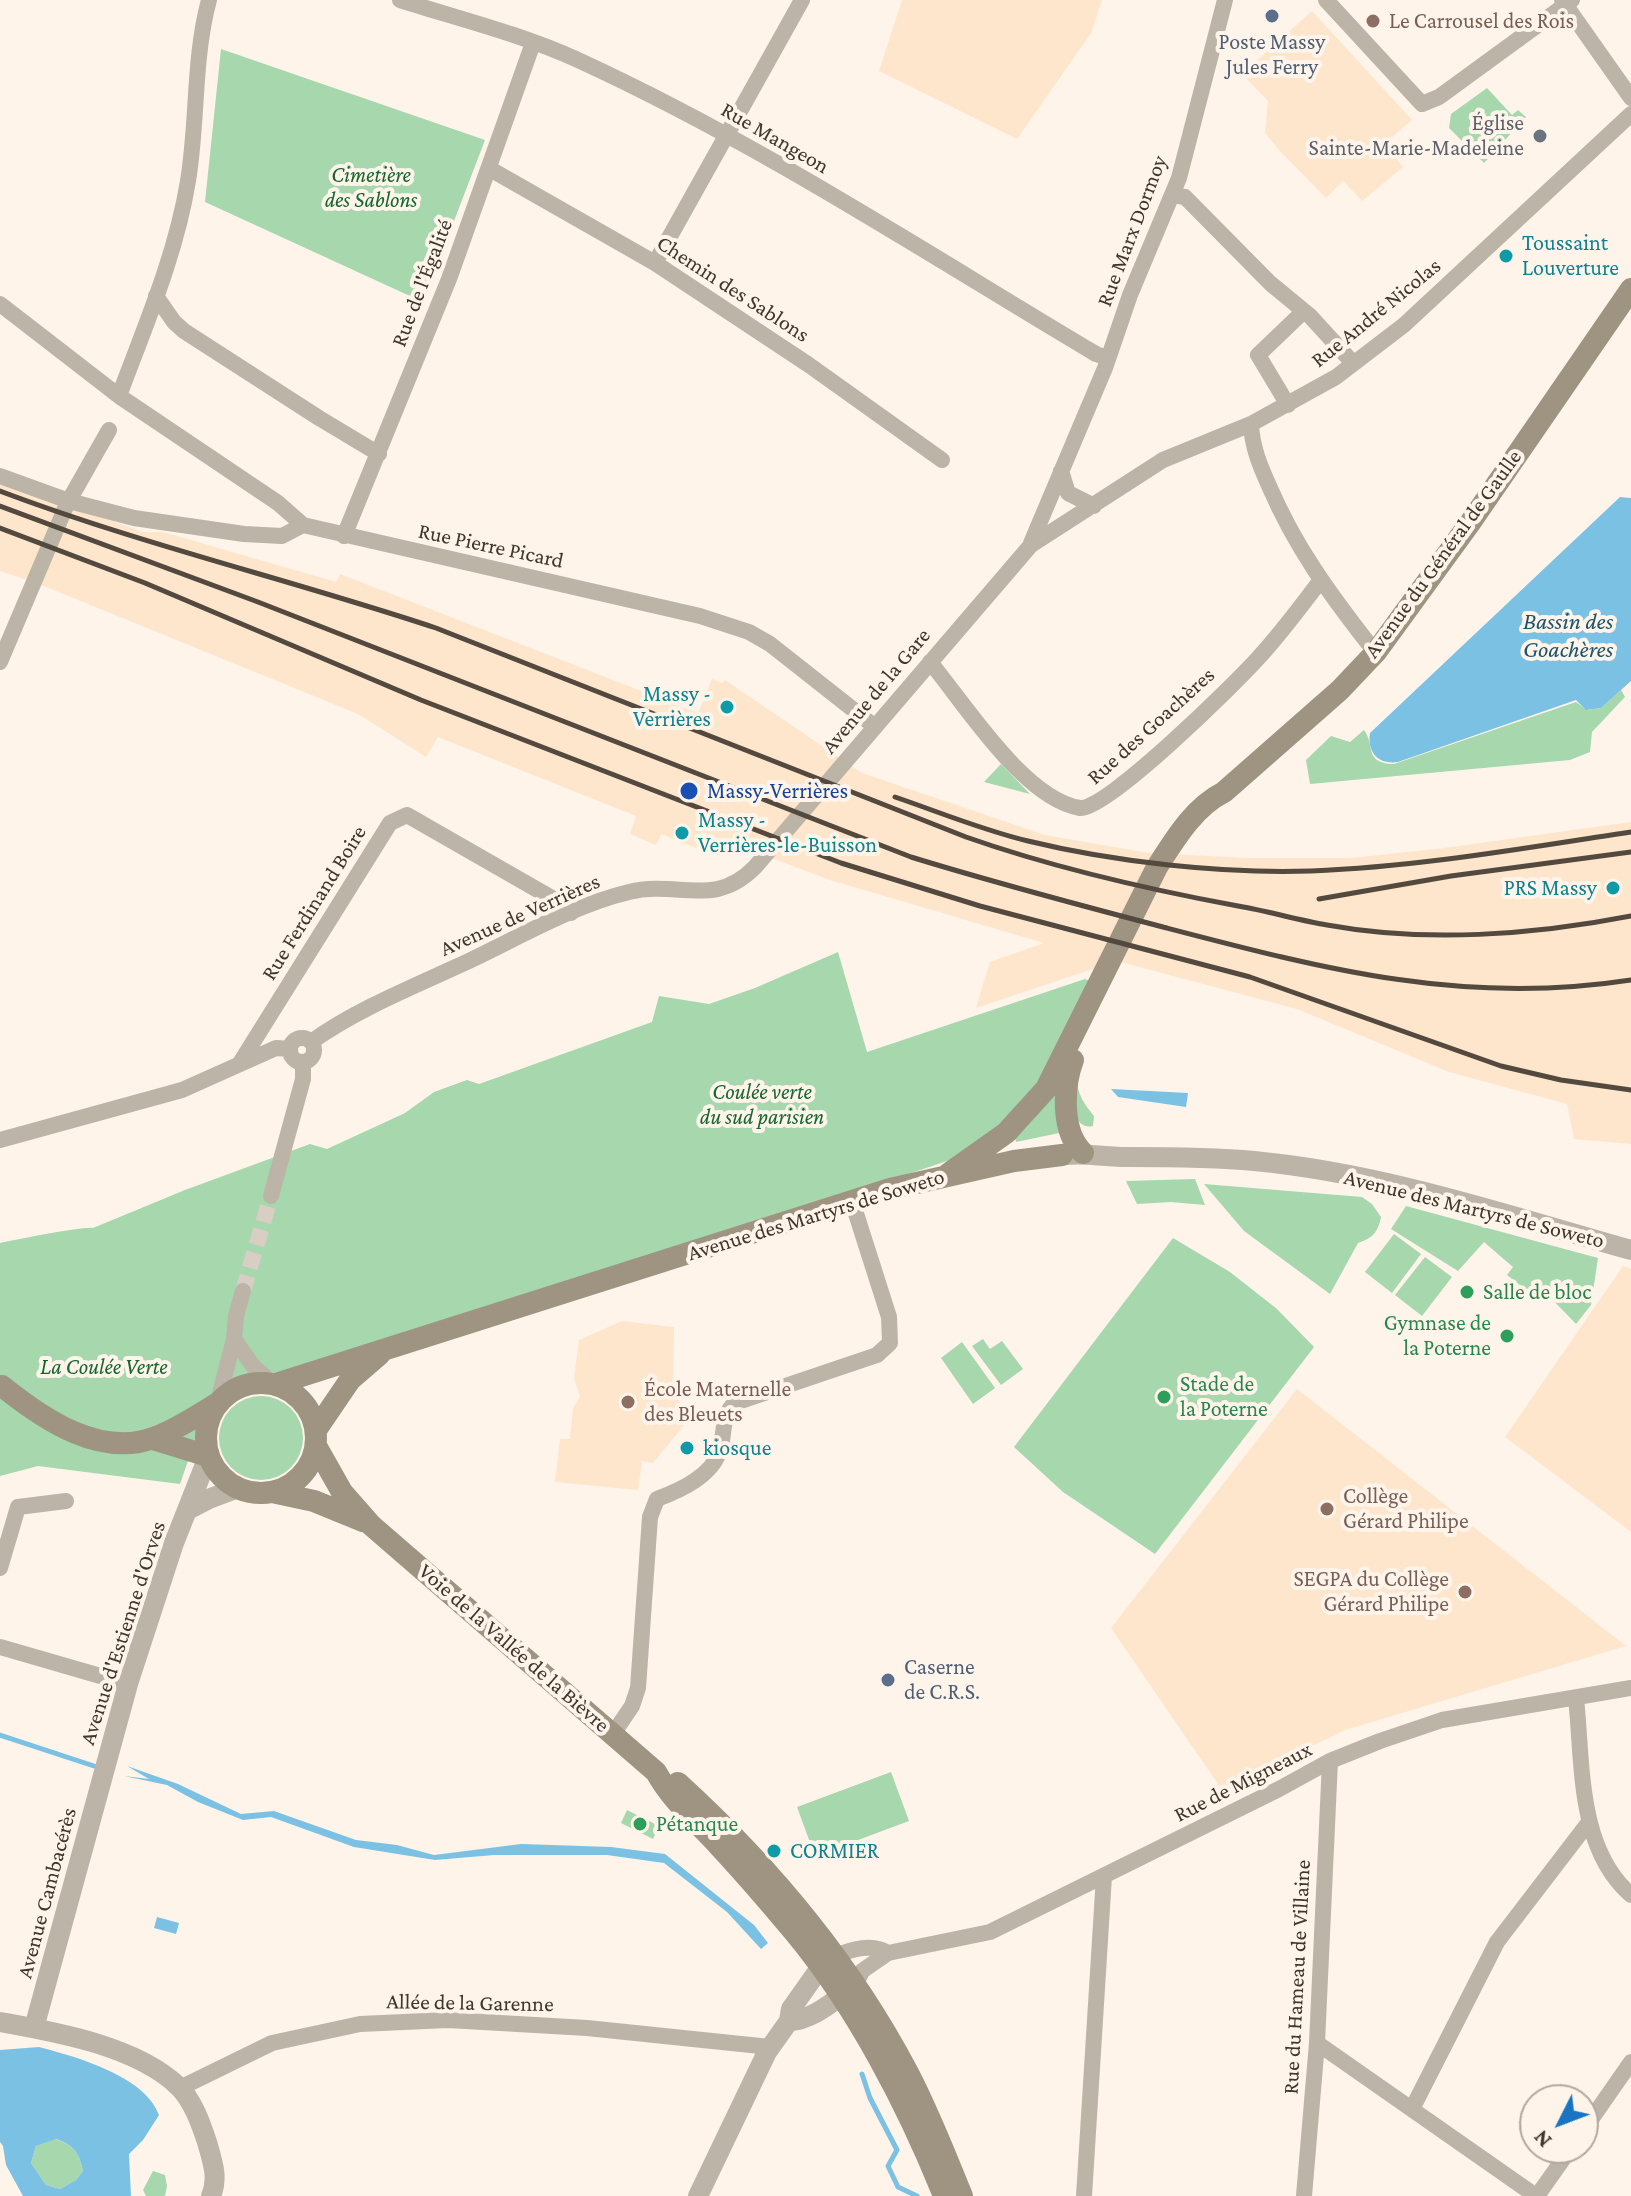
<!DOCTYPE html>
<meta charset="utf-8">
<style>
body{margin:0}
#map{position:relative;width:1631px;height:2196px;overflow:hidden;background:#fef4ea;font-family:"Crimson Pro",serif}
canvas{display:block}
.north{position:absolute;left:1519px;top:2084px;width:80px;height:80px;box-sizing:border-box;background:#fef4ea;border:2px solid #b2a89e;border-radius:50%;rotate:228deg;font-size:22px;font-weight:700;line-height:32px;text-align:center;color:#3f362c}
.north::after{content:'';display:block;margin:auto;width:28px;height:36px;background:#1974c1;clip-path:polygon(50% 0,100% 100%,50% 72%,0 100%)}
</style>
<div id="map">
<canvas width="1631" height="2196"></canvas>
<div class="north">N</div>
</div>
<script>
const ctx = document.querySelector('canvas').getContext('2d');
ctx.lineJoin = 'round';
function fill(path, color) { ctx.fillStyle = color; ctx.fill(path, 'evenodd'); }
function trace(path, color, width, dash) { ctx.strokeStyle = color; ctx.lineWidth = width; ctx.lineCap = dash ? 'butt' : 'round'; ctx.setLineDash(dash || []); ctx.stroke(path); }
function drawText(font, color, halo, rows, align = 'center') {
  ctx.font = font + ' "Crimson Pro",serif'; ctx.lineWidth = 8; ctx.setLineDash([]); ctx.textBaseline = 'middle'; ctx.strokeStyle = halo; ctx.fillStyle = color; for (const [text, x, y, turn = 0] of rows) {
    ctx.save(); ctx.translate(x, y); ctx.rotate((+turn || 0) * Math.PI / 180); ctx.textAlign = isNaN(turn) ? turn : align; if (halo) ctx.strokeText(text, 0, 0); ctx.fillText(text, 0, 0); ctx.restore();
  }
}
fill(new Path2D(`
 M 902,0 L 1102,0 L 1091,33 L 1017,139 L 879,71 Z
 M 1312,11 L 1412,120 L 1384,144 L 1403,167 L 1362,201 L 1343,181 L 1326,198 L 1280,151 L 1265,133 L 1268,101 L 1242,74 Z
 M 0,480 L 143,532 L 163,532 L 336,582 L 340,574 L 698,713 L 712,679 L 722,683 L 725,680 L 862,773 L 1045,835 L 1149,853 L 1248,858 L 1352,858 L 1444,848 L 1631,822 L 1631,1144 L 1574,1139 L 1567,1104 L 1449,1072 L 1297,1009 L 1117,961 L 976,1008 L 990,962 L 1044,943 L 830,880 L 702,832 L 696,848 L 661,834 L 656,845 L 630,834 L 636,816 L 438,737 L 426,757 L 358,714 L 39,584 L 0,571 Z
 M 1623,1266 L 1631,1269 L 1631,1532 L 1505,1437 Z
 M 622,1321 L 674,1327 L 673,1380 L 686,1423 L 653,1463 L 642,1461 L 638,1490 L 555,1482 L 560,1439 L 570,1439 L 573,1408 L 580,1397 L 574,1378 L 579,1340 Z
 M 1297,1389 L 1626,1646 L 1345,1730 L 1222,1790 L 1111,1628 Z`), '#fde6cc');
fill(new Path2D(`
 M 221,49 L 485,140 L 423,302 L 205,202 Z
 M 1487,88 L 1512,115 L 1518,110 L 1526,117 L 1484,163 L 1449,128 L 1451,114 Z
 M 1621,690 L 1625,697 L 1592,732 L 1590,752 L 1570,760 L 1310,784 L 1306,760 L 1331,736 L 1350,742 L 1364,730 C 1376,746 1363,763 1394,764 L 1576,702 L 1587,710 L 1601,708 Z
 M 1001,764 L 1030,794 L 984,782 Z
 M 838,952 L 867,1052 L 1085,979 L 1093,982 L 1029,1099 L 965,1155 L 813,1206 L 395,1341 L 210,1397 L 180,1484 L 38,1466 L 0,1476 L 0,1243 C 14,1240 84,1226 93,1228 L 185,1190 L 310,1144 L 327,1149 L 405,1113 L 434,1092 L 467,1080 L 479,1084 L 652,1022 L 659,996 L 709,1004 L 755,988 Z
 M 1080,1051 C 1082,1061 1078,1069 1077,1079 C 1077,1094 1085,1105 1094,1116 L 1093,1126 C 1084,1128 1081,1124 1075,1117 L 1075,1067 Z
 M 1057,1086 L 1064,1132 L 1016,1142 L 1014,1134 Z
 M 1195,1179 L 1205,1205 L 1171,1202 L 1137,1204 L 1126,1181 Z
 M 1204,1184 L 1362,1197 L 1372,1204 L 1381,1217 C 1378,1232 1373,1238 1358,1243 L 1330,1294 L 1244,1231 Z
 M 1406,1206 L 1598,1258 L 1591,1305 L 1576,1324 L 1547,1294 L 1544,1294 L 1541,1300 L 1538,1299 L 1507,1275 L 1513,1267 L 1484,1242 L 1458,1271 L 1391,1229 Z
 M 1394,1234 L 1421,1254 L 1392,1293 L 1365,1272 Z
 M 1173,1238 L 1230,1272 L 1277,1309 L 1314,1347 L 1155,1554 L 1063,1492 L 1014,1447 Z
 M 1425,1257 L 1452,1277 L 1422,1316 L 1395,1295 Z
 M 983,1339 L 990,1349 L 1002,1341 L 1023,1369 L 1001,1385 L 972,1346 Z
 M 962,1342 L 995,1388 L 973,1404 L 941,1358 Z
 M219 1438a42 42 0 1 1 84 0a42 42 0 1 1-84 0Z
 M 891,1772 L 909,1821 L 815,1856 L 797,1807 Z
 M 627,1810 L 659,1826 L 653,1839 L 621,1823 Z
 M 55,2139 C 73,2145 79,2152 83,2171 L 76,2180 L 60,2189 L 46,2185 L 31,2163 L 36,2146 Z
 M 153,2171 L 165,2175 L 167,2186 L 165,2196 L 146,2196 L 143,2190 Z`), '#a6d7ad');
fill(new Path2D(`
 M 1620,497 L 1631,498 L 1631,681 L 1601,708 L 1586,710 L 1576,700 L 1398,762 C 1378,765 1367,752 1370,733 Z
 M 1111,1089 L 1188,1093 L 1186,1107 L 1118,1097 Z
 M 127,1766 L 178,1784 L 241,1814 L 274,1811 L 356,1840 L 397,1845 L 434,1855 L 521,1844 L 611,1847 L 665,1854 L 754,1925 L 768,1943 L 761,1949 L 727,1912 L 664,1863 L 607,1855 L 494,1855 L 435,1860 L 354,1847 L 271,1817 L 243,1820 L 198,1802 L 167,1785 L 124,1776 L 149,1779 Z
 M 157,1917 L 179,1923 L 176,1934 L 154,1928 Z
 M 39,2047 C 77,2057 145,2076 159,2115 L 143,2140 L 129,2154 L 131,2196 L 23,2196 L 6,2165 L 3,2146 L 0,2142 L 0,2050 ZM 56,2139 C 73,2145 79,2152 83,2171 L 76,2180 L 60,2189 L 46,2185 L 31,2163 L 36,2146 Z`), '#7ac1e4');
trace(new Path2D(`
 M 0,1735 L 94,1766
 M 862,2074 L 870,2098 L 897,2150 L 888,2166 L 898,2187 L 917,2196`), '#7ac1e4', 5);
trace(new Path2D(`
 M 243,1291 L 271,1196`), '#d8cec4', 16, [16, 8]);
trace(new Path2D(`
 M 400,0 C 460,19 521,34 578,60 C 759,143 926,253 1096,354 L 1108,358
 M 1326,0 L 1422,104 L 1439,97 L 1572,0
 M 1562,0 L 1631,98
 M 490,169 L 655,263 L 809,365 L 942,460
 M 1172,195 L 1185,197 L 1270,283 L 1310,316 L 1353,363
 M 655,263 L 802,0
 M 156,296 L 174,322 L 184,331 L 319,418 L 379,454
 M 0,304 L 119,396 L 278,503 L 303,525
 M 119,396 C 145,326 176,255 188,181 C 198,121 193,59 209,0
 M 1288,405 L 1258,355 L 1304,311
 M 1251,424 C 1252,447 1260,466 1270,488 C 1295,546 1329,593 1368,643
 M 1061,471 L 1068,493 L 1094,506
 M 0,476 L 69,501 L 134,518 L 244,534 L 282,536 L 303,525 L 700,616 L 749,632 L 770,644 L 874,726
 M 344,536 L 449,279 L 533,43
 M 1031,543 L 1105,368 L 1130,295 L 1179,178 L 1225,0
 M 0,662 L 67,504 L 109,430
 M 930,662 C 965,704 1024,799 1080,808 C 1105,812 1239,680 1260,656 C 1282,632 1301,606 1321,580
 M290 1050a12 12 0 1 1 24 0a12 12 0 1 1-24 0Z
 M 311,1042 C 360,1007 418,985 473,959 C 523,935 575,905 629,892 C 678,880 714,909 755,867 L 1031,545 L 1163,460 L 1251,424 L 1336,377 L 1404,325 L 1631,114
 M 240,1063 L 390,823 L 407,815 L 564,905 L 571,913
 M 0,1140 L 182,1090 L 276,1048 L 290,1049
 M 271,1196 L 303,1079 L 303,1062
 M 234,1339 L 253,1366 L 272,1383
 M 218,1401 L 234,1339 L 236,1316 L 243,1291
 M 0,1568 L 18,1507 L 66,1501
 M 0,1647 L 128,1684
 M 1576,1698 C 1583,1763 1577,1848 1631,1895
 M 613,1734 L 632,1706 L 638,1688 L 650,1517 L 657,1499 C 681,1490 712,1476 720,1450 C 725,1434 721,1415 735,1403 L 877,1355 L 890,1343 L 889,1317 L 852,1201
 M 836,1956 C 851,1949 873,1943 888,1953
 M 855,1986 L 862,1971 L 888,1953 L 990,1932 L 1279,1789 L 1330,1761 L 1380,1741 L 1442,1720 L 1631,1688
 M 1317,2043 L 1536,2196
 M 180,2088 L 272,2043 L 360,2024 L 448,2020 L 587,2028 L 770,2047
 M 1412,2109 L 1497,1942 L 1589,1822
 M 1583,2131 L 1631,2062
 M 1084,2196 L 1104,1876
 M 1304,2196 L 1317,2043 L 1330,1761
 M 1537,2196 L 1571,2148`), '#bbb4a7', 16);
trace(new Path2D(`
 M 1066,1155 C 1087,1153 1106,1157 1127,1157 C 1169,1157 1211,1157 1254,1161 C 1382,1173 1507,1215 1631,1250
 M 188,1510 L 211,1498 L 238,1488
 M 789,2021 C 811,2021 835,2000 852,1988
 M 0,2022 C 56,2032 137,2046 179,2087 C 193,2101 201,2124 207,2142 C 212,2160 219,2178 211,2196
 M 34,2028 L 128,1684 L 174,1543 L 208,1457
 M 698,2196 L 767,2052 L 789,2021 L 791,2009 L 815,1975 L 833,1959`), '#bbb4a7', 20);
trace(new Path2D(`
 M 1073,1060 C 1063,1087 1061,1132 1083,1153
 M 948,1174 L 1006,1133 L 1046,1089 L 1157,867 C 1175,839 1194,807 1224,792 L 1340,690 L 1376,652 L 1470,523 L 1631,289
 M206 1438a55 55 0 1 1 110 0a55 55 0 1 1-110 0Z
 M 276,1384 L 890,1189 L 1014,1161 L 1062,1155
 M 2,1386 C 43,1419 101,1459 156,1437 C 177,1429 197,1416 216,1404
 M 316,1430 L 350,1380 L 379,1355
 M 153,1439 L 208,1456
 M 316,1446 L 342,1492 L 371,1525 L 656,1772 C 672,1801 697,1822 719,1846 C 745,1874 770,1903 795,1933 C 857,2008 908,2106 944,2196
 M 272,1492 L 314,1501 L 363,1521
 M 678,1783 C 769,1866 850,1963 908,2073 C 929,2113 945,2155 962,2196`), '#9f9481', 22);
trace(new Path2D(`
 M 0,491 C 143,545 292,580 436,628 L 966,837 C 1054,868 1146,889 1238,906 C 1268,911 1297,920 1327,925 C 1425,943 1534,935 1631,916
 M 0,506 L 258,602 L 911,857 C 995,883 1079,905 1163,927 C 1324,969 1463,1006 1631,980
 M 0,528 L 145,583 L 421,700 L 841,863 L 980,906 L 1250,977 L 1501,1066 L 1561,1080 L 1631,1090
 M 895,797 C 939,812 982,830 1028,841 C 1114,862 1223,874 1311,871 C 1418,867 1525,848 1631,832
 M 1319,899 L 1451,876 L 1631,852`), '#53493f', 5);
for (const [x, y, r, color] of [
 [1272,16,8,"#5c6f8a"],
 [1373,21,8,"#8d6e63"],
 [1540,136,8,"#6b7280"],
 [1506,256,8,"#0f9aa8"],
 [727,707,8,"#0f9aa8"],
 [689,791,10,"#1a4fb4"],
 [682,833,8,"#0f9aa8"],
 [1613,888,8,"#0f9aa8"],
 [1467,1292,8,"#2e9e5b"],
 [1507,1336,8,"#2e9e5b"],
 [1164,1397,8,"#2e9e5b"],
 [628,1402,8,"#8d6e63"],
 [687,1448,8,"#0f9aa8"],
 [1327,1509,8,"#8d6e63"],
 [1465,1592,8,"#8d6e63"],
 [888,1680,8,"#5c6f8a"],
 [640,1824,8,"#2e9e5b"],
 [774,1851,8,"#0f9aa8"]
]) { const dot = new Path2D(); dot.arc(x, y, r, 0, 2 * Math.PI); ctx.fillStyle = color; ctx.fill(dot); trace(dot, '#fef4ea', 3); }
drawText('22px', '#785e54', '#fef4ea', [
 ["Le Carrousel des Rois",1389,21],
 ["École Maternelle",644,1389],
 ["des Bleuets",644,1414],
 ["Collège",1343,1496],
 ["Gérard Philipe",1343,1521],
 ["SEGPA du Collège",1449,1579,"right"],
 ["Gérard Philipe",1449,1604,"right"]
], 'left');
drawText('22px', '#4e5e75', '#fef4ea', [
 ["Poste Massy",1272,42],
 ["Jules Ferry",1272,67],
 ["Caserne",904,1667,"left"],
 ["de C.R.S.",904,1692,"left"]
]);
drawText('22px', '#5b616d', '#fef4ea', [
 ["Église",1524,123],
 ["Sainte-Marie-Madeleine",1524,148]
], 'right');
drawText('22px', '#3f362c', '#fef4ea', [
 ["Rue Mangeon",775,138,30],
 ["Rue Marx Dormoy",1132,231,-69],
 ["Rue de l'Égalité",422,283,-69],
 ["Chemin des Sablons",733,289,33],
 ["Rue André Nicolas",1376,313,-39],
 ["Rue Pierre Picard",491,546,12],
 ["Avenue du Général de Gaulle",1443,554,-54],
 ["Avenue de la Gare",876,691,-50],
 ["Rue des Goachères",1151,726,-42],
 ["Rue Ferdinand Boire",314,903,-58],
 ["Avenue de Verrières",520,915,-24],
 ["Avenue des Martyrs de Soweto",1474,1209,14],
 ["Avenue des Martyrs de Soweto",816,1215,-17],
 ["Avenue d'Estienne d'Orves",123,1633,-72],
 ["Voie de la Vallée de la Bièvre",514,1648,41],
 ["Rue de Migneaux",1243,1782,-27],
 ["Avenue Cambacérès",47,1893,-75],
 ["Rue du Hameau de Villaine",1297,1977,-87],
 ["Allée de la Garenne",470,2003,1]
]);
drawText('italic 22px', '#14662d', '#fef4ea', [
 ["Cimetière",371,175],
 ["des Sablons",371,200],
 ["Coulée verte",762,1092],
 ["du sud parisien",762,1117],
 ["La Coulée Verte",104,1367]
]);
drawText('22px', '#0d838f', '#fef4ea', [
 ["Toussaint",1522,243],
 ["Louverture",1522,268],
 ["Massy -",711,694,"right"],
 ["Verrières",711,719,"right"],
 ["Massy -",698,820],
 ["Verrières-le-Buisson",698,845],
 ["PRS Massy",1597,888,"right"],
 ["kiosque",703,1448],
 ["CORMIER",790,1851]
], 'left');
drawText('22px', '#164399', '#fef4ea', [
 ["Massy-Verrières",707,791]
], 'left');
drawText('22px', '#27864d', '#fef4ea', [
 ["Salle de bloc",1483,1292],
 ["Gymnase de",1491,1323,"right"],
 ["la Poterne",1491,1348,"right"],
 ["Stade de",1180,1384],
 ["la Poterne",1180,1409],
 ["Pétanque",656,1824]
], 'left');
drawText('italic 24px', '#1b536c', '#fef4ea', [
 ["Bassin des",1568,622],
 ["Goachères",1568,650]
]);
</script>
